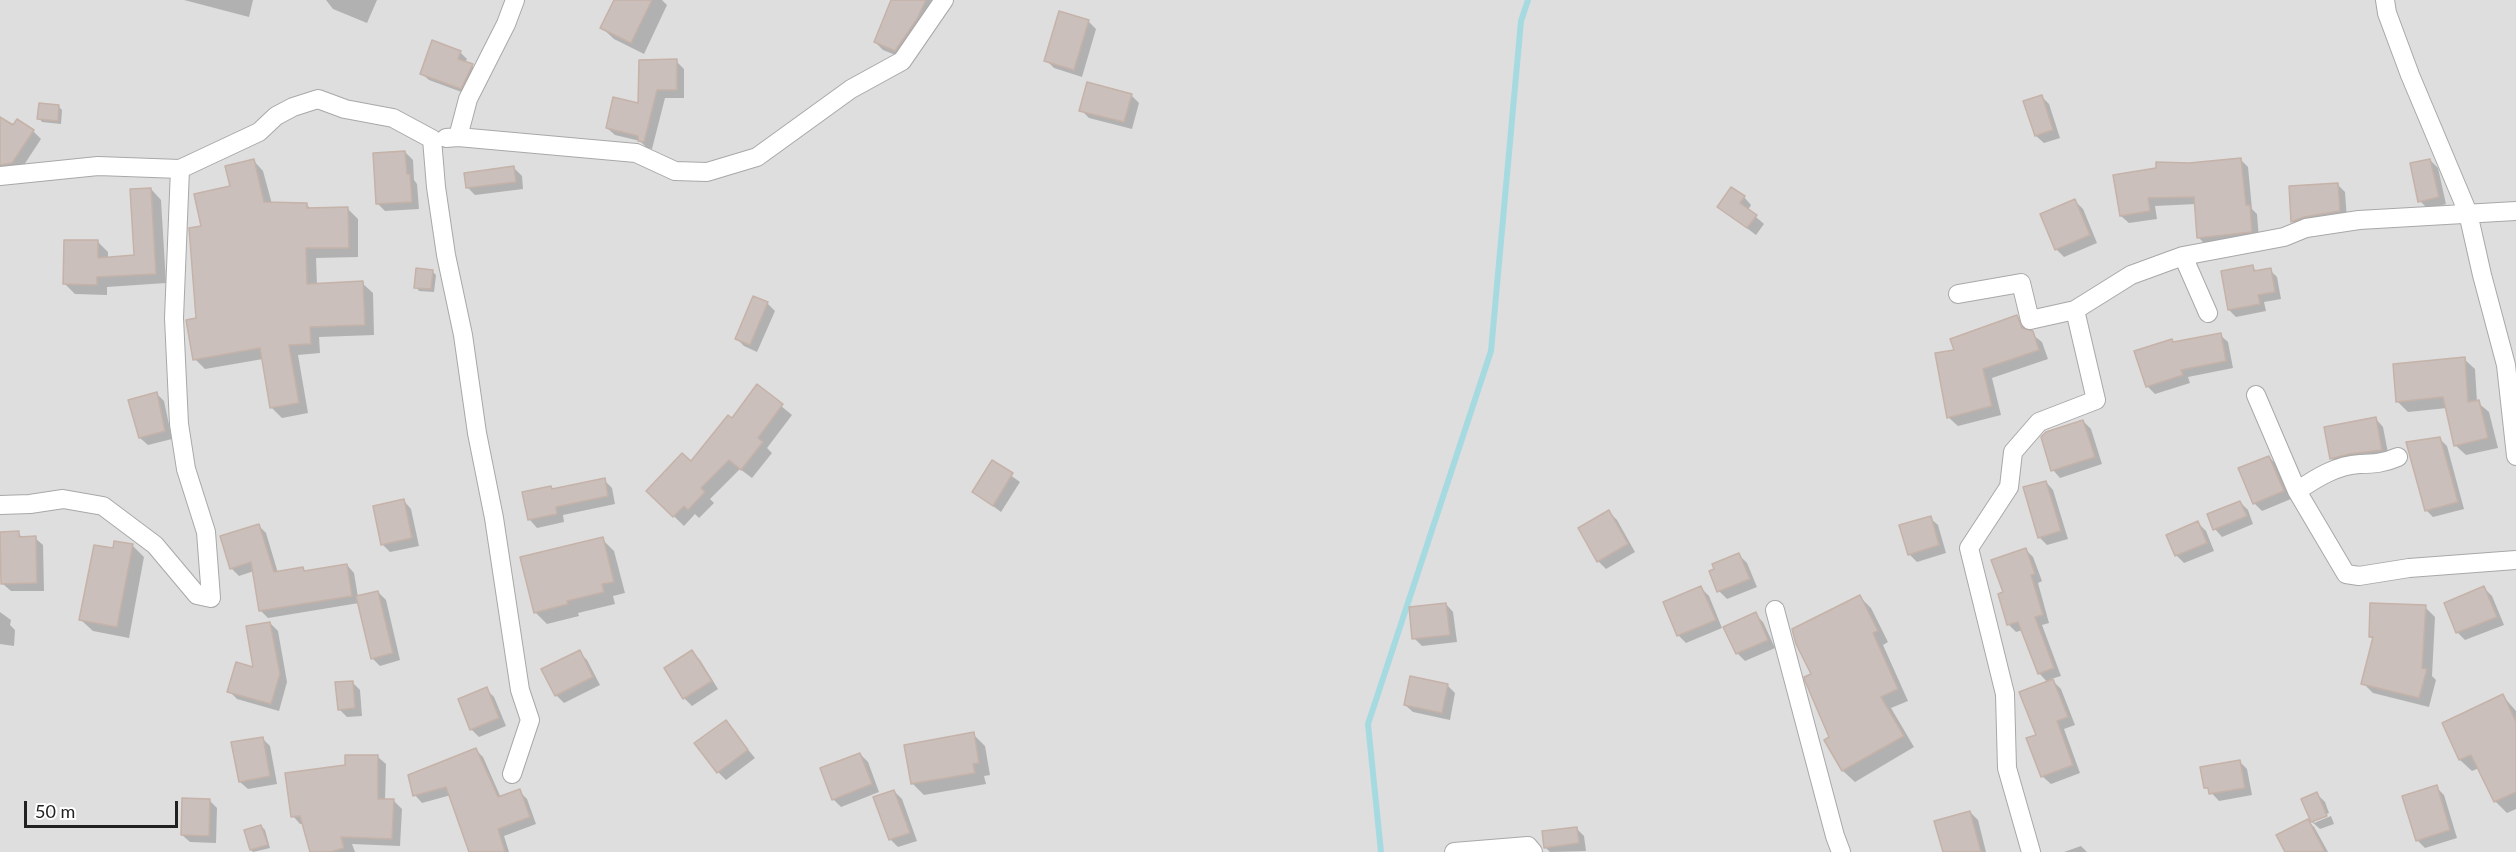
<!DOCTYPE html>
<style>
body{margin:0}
#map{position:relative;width:2516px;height:852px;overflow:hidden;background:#f2ede8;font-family:Lato,sans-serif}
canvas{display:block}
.scale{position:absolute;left:24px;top:801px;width:154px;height:27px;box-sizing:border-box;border:3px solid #212121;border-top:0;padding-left:8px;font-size:18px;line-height:21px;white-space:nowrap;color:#212121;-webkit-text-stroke:4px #fff;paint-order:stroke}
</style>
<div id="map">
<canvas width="2516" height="852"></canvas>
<div class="scale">50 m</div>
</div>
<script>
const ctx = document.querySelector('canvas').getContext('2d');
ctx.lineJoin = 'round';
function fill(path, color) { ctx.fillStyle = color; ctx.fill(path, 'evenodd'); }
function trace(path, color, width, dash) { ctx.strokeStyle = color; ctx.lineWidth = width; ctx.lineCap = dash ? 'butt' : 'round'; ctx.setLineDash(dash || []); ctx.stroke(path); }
fill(new Path2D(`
 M 0,0 L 2516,0 L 2516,852 L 0,852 Z`), '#dfdede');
fill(new Path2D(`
 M 184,0 L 253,0 L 249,17 Z
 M 326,0 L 377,0 L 367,23 L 333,9 Z
 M 615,0 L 662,0 L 667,5 L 644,54 L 614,39 L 602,28 Z
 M 892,0 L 934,0 L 903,58 L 883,50 L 875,42 Z
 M 1088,21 L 1096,29 L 1082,77 L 1054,68 L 1046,60 Z
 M 460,52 L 467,59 L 465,63 L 472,66 L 479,72 L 467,94 L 429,80 L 422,74 Z
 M 676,61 L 684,69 L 684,98 L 665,98 L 652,149 L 647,148 L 640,141 L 615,135 L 607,128 L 640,104 Z
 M 1131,95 L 1139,103 L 1132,129 L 1089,118 L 1081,110 Z
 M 2041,96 L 2049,104 L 2060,138 L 2044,143 L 2036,136 Z
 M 58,106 L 62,110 L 61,124 L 42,122 L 39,118 Z
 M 0,119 L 33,131 L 41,139 L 20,171 L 10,172 L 0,166 Z
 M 405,152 L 413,160 L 414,180 L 417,184 L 419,209 L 385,211 L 377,203 Z
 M 2240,159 L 2248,167 L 2252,209 L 2257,214 L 2259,239 L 2206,245 L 2198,237 L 2196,204 L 2155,206 L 2157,219 L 2129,223 L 2121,216 L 2190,164 Z
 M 253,160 L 263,171 L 272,204 L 306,204 L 311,209 L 347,208 L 358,219 L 358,257 L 316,258 L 317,285 L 362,283 L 373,293 L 374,335 L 319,337 L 320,353 L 298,355 L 308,413 L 282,418 L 272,408 L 263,359 L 205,369 L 195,359 L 202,228 Z
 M 2430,160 L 2438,168 L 2446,204 L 2428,209 L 2420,201 Z
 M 514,168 L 522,176 L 523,189 L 475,195 L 467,187 Z
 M 2337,184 L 2345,192 L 2347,219 L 2301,229 L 2293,221 Z
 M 151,189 L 161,200 L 166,283 L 107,287 L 107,295 L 75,294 L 65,284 L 98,242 L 108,252 L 108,258 L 135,257 Z
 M 1744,197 L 1751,205 L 1748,210 L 1764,224 L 1756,235 L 1719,207 Z
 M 2075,201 L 2083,209 L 2097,243 L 2064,257 L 2056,249 Z
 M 2252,267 L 2258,272 L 2270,270 L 2277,277 L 2281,299 L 2264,302 L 2266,311 L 2236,317 L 2229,310 Z
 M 432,271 L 436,275 L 434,292 L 419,291 L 416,287 Z
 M 767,303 L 775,311 L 757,352 L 744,346 L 736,338 Z
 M 2017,317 L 2028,331 L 2042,342 L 2048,359 L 1992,378 L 2001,415 L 1958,426 L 1948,417 L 1956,351 Z
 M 2220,335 L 2228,342 L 2233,368 L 2188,377 L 2190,383 L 2155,394 L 2147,386 L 2174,344 Z
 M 2464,359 L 2475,369 L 2477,402 L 2489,412 L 2498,448 L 2466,455 L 2455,445 L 2447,408 L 2408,412 L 2397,401 Z
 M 757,386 L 792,415 L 767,448 L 772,453 L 752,478 L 740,469 L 710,499 L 714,503 L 699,518 L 695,514 L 684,526 L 648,491 L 691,464 L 732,420 Z
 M 156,393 L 164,401 L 172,439 L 148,445 L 140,438 Z
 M 2376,419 L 2383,427 L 2389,458 L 2340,466 L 2332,459 L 2326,428 Z
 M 2083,421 L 2091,429 L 2102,464 L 2060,478 L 2053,470 Z
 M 2440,439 L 2447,446 L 2464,509 L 2433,517 L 2427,511 L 2408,443 Z
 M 2269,457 L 2277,465 L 2291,499 L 2262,511 L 2254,503 Z
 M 992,462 L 1020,482 L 1001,512 L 974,492 Z
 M 604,480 L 612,488 L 615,504 L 563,515 L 564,522 L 537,528 L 530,520 L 551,487 L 554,491 Z
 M 2046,482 L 2053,490 L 2068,539 L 2047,545 L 2039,537 Z
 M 404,501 L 411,509 L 419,546 L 390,552 L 382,544 Z
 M 2240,502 L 2248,510 L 2253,524 L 2222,537 L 2215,529 Z
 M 1609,512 L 1617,520 L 1635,552 L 1606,569 L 1598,561 Z
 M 1930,518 L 1938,525 L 1946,553 L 1917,562 L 1909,554 Z
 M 2198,523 L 2206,531 L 2214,551 L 2184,563 L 2176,555 Z
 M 258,525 L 266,533 L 278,573 L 303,569 L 306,572 L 347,565 L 354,573 L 358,597 L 378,592 L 386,600 L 400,660 L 380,666 L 372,658 L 359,603 L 268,618 L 260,610 L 254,571 L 239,576 L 231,568 Z
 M 18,533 L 23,538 L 35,538 L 43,545 L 44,591 L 11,591 L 3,584 Z
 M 602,539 L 614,551 L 625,593 L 613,596 L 615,604 L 578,613 L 579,616 L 547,624 L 535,612 Z
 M 132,545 L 144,557 L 129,638 L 93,631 L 81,620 L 114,550 Z
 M 2025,549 L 2033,557 L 2042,581 L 2038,583 L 2049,623 L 2042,625 L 2061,676 L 2051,679 L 2061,689 L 2075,725 L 2064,729 L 2080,773 L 2051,784 L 2043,777 L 2028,739 L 2038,736 L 2048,683 L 2039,673 L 2023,630 L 2016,632 L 2008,624 L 2005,593 Z
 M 1739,555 L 1747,563 L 1757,587 L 1727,599 L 1719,591 L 1711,572 Z
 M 1701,588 L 1709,596 L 1722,628 L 1686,643 L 1678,635 Z
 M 2484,588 L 2492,596 L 2504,625 L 2465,640 L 2457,632 L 2446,604 Z
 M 1860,597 L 1871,608 L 1888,642 L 1883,645 L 1908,701 L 1891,708 L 1914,747 L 1855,782 L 1843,771 L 1826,740 L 1831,738 L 1813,675 Z
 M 1446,604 L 1453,612 L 1457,642 L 1422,646 L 1414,638 Z
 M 2425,607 L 2435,617 L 2432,676 L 2436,680 L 2429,707 L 2373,693 L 2363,683 L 2374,640 L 2370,637 Z
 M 0,612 L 11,620 L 10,625 L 15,630 L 14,646 L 0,644 Z
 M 1755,614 L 1763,622 L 1775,648 L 1745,661 L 1737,653 Z
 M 270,623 L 278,631 L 287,682 L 279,711 L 237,699 L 229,691 L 255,669 Z
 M 579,652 L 587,660 L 600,685 L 564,703 L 556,695 Z
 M 692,652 L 700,660 L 718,689 L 692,706 L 684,698 Z
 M 352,682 L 360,690 L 362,716 L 347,717 L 339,709 Z
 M 1447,685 L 1455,693 L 1450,720 L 1413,712 L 1405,705 Z
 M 486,689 L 494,697 L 506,726 L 479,737 L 471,729 Z
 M 2503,696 L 2516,711 L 2516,809 L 2507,813 L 2495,801 L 2479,768 L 2472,771 L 2460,760 L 2444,723 Z
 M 725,722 L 755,758 L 726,780 L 718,772 Z
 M 973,734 L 985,746 L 990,775 L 984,776 L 986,784 L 924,795 L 912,783 Z
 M 262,738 L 270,746 L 277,784 L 248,789 L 240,782 Z
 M 475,749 L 483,757 L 501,798 L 519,791 L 527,799 L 536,824 L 504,836 L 509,852 L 471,852 L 451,795 L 422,803 L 415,795 Z
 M 860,754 L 868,762 L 879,792 L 841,807 L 833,799 Z
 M 378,757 L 386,764 L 385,801 L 394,801 L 402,809 L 400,846 L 352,844 L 355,852 L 312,852 L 304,824 L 300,824 L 293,816 L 346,766 Z
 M 2239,761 L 2247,769 L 2252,795 L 2219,801 L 2206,787 Z
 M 2436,787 L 2444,795 L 2457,838 L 2425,848 L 2417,840 Z
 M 894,791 L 902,799 L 917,841 L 898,847 L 890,839 Z
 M 2317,794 L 2325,802 L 2329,813 L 2314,819 L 2314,823 L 2331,816 L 2334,824 L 2320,829 L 2312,822 L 2303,800 Z
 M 209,800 L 217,808 L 216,843 L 190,842 L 182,835 Z
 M 1970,812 L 1978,820 L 1986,852 L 1944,852 Z
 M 2307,820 L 2314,827 L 2313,825 L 2328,852 L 2286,852 Z
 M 261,826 L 265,830 L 270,848 L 253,852 L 251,850 Z
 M 1576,828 L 1584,836 L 1586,851 L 1550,852 L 1545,847 Z
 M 2081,846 L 2087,852 L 2064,852 Z`), '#0003');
trace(new Path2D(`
 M 1381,852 L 1368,724 L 1491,351 L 1521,21 L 1528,0`), '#a6dae1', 6);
const building = new Path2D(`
 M 614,0 L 652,0 L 631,43 L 600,28 Z
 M 891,0 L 926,0 L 917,19 L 895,51 L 874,42 Z
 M 1059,11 L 1089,20 L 1074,70 L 1044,61 Z
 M 432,40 L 461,51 L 458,59 L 473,64 L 461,89 L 420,74 Z
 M 677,59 L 677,90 L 657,90 L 644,142 L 638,141 L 638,136 L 606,128 L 613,97 L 638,103 L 639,60 Z
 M 1087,82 L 1132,94 L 1124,122 L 1079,111 Z
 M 2042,95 L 2053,130 L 2035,136 L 2023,101 Z
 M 39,103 L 59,105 L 58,121 L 37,119 Z
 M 0,117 L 13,125 L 17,119 L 34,130 L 12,163 L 0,165 Z
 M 405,151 L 407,174 L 410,174 L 412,202 L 376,204 L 373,153 Z
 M 2241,158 L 2246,205 L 2250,205 L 2252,232 L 2197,238 L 2194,197 L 2148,198 L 2150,211 L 2120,216 L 2113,175 L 2156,168 L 2156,162 L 2189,163 Z
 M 254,159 L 264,202 L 307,203 L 307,208 L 348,207 L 349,248 L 306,248 L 307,284 L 363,281 L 365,325 L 310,327 L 311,344 L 289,345 L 299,403 L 270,408 L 260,348 L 193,360 L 186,320 L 196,318 L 189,228 L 201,226 L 194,194 L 230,186 L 225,166 Z
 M 2430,159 L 2439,197 L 2418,202 L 2410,163 Z
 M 514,166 L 516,182 L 466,188 L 464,173 Z
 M 2338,183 L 2340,211 L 2304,217 L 2291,222 L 2289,186 Z
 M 1731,187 L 1745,196 L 1740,203 L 1757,215 L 1747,228 L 1717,207 Z
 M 151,188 L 156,274 L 97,277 L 97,285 L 63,284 L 64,240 L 98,240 L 98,258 L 134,255 L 130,189 Z
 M 2075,199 L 2090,235 L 2055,250 L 2040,214 Z
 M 2253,265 L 2254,271 L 2271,268 L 2275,292 L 2258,295 L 2260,304 L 2228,310 L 2221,271 Z
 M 416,268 L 433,270 L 431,289 L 414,288 Z
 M 753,296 L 768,302 L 750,345 L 735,339 Z
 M 2017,315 L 2022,328 L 2033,331 L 2039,350 L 1983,369 L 1992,406 L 1947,418 L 1935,353 L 1954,350 L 1950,339 Z
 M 2221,333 L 2226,361 L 2181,370 L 2183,375 L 2146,387 L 2134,351 L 2172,339 L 2173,342 Z
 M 2465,357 L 2468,402 L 2479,400 L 2488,438 L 2454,446 L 2443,397 L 2396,402 L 2393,364 Z
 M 757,384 L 783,404 L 758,438 L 763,442 L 741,470 L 729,460 L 701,488 L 705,492 L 688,510 L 684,506 L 673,517 L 646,491 L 682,453 L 691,461 L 728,415 L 732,418 Z
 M 157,392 L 165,431 L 139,438 L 128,400 Z
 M 2376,417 L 2382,450 L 2349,454 L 2330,459 L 2324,427 Z
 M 2083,420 L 2095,457 L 2051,471 L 2041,437 L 2046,432 Z
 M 2440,437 L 2458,502 L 2425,511 L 2406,442 Z
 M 2269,456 L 2284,491 L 2253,504 L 2238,468 Z
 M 992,460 L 1013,473 L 993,506 L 972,492 Z
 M 605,478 L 608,496 L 556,507 L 557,514 L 528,520 L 522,492 L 551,486 L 552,489 Z
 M 2046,481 L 2061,531 L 2038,538 L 2023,487 Z
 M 404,499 L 412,538 L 381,545 L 373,506 Z
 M 2240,501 L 2247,516 L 2213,530 L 2207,514 Z
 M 1609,510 L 1628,544 L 1597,562 L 1578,528 Z
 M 1931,516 L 1939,545 L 1908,555 L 1899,525 Z
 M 2198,521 L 2207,543 L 2175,556 L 2166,535 Z
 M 259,524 L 274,572 L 303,567 L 304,571 L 347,564 L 352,596 L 259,611 L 251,562 L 230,569 L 220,536 Z
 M 19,531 L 19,537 L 36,536 L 37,583 L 1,584 L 0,532 Z
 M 603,537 L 614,582 L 602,584 L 604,592 L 567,601 L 568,604 L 534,613 L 520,557 Z
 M 114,541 L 133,544 L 117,627 L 79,620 L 94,545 L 113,548 Z
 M 2026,548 L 2035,574 L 2031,575 L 2043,615 L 2035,617 L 2054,668 L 2038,674 L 2018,622 L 2007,625 L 1998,594 L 2003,592 L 1991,560 Z
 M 1739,553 L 1750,579 L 1717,592 L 1709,571 L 1714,569 L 1712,564 Z
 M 1701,586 L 1716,620 L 1677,636 L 1663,602 Z
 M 2484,586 L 2497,617 L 2456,633 L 2444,603 Z
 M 378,591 L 393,653 L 371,659 L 356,596 Z
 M 1860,595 L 1878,631 L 1873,633 L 1898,689 L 1881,697 L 1904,736 L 1842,771 L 1824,740 L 1829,737 L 1805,681 L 1804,677 L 1811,674 L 1796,644 L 1792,629 Z
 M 1446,603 L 1450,635 L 1412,639 L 1409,607 Z
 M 2370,603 L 2426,605 L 2422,668 L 2427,669 L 2419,698 L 2361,684 L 2373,637 L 2369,637 Z
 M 1756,612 L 1768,640 L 1736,654 L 1723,627 Z
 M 270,622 L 280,674 L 271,704 L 227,692 L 236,662 L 253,667 L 246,626 Z
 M 580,650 L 593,677 L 555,696 L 541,669 Z
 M 692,650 L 712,681 L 683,699 L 664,668 Z
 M 1410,676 L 1448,684 L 1442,713 L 1404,705 Z
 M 2053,679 L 2068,717 L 2057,721 L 2073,765 L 2041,777 L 2026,738 L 2036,735 L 2019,692 Z
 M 353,681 L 355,708 L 338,710 L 335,682 Z
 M 487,687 L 499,718 L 470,730 L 458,699 Z
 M 2503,694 L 2516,722 L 2516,792 L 2494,802 L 2471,755 L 2459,760 L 2442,723 Z
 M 726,720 L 748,750 L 717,773 L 694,743 Z
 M 974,732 L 979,763 L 973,764 L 975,773 L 911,784 L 904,745 Z
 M 263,737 L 270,776 L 239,782 L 231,742 Z
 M 476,748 L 498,797 L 520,789 L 530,817 L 498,829 L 505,852 L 469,852 L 446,787 L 413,796 L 408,775 Z
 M 860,753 L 872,784 L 832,800 L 820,768 Z
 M 345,755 L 378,755 L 378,799 L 394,799 L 392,839 L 341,837 L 344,848 L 331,852 L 310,852 L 300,816 L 291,817 L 285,773 L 345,765 Z
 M 2240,760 L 2245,788 L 2209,794 L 2208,788 L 2204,788 L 2200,767 Z
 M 2437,785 L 2450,830 L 2416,841 L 2402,796 Z
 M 894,790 L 910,833 L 889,840 L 873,797 Z
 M 2317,792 L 2327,816 L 2311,822 L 2301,799 Z
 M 182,798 L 210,799 L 209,836 L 181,835 Z
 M 1970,811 L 1981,852 L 1943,852 L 1934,821 Z
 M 2308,819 L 2325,852 L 2285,852 L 2276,835 Z
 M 261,825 L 268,845 L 250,850 L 244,830 Z
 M 1577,827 L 1579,843 L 1544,848 L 1542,831 Z`);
fill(building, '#cabfba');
trace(building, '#c5b2a9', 1.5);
const street = new Path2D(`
 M 2385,0 L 2387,13 L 2410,75 L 2468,213 L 2482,275 L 2506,365 L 2516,456
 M 458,137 L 636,153 L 675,171 L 707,172 L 757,157 L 851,89 L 902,61 L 944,0
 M 446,138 L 458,137 L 468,99 L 506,24 L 515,0
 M 0,176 L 98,166 L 180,169 L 259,132 L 276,116 L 293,107 L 318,99 L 345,109 L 393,118 L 432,139 L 436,187 L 446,255 L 463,335 L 477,433 L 494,518 L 520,690 L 530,720 L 512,774
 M 2183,256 L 2208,313
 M 1958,294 L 2021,283 L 2030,320 L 2075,310 L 2131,275 L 2183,256 L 2284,237 L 2306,228 L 2359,220 L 2516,211
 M 2256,395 L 2297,491 L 2346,574 L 2359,576 L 2409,568 L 2516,560
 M 2297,491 C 2316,478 2337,465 2360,464 C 2374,464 2384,463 2398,457
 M 0,505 L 30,504 L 63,499 L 103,506 L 155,545 L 197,595 L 211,598 L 206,532 L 186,469 L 179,424 L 174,318 L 180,169
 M 1775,610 L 1835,836 L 1841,852
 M 1454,852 L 1528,846 L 1533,852
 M 2031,852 L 2007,768 L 2005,694 L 1969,548 L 2009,487 L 2013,452 L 2039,422 L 2096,400 L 2075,310`);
trace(street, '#a8a8a8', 20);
trace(street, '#fff', 18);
</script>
